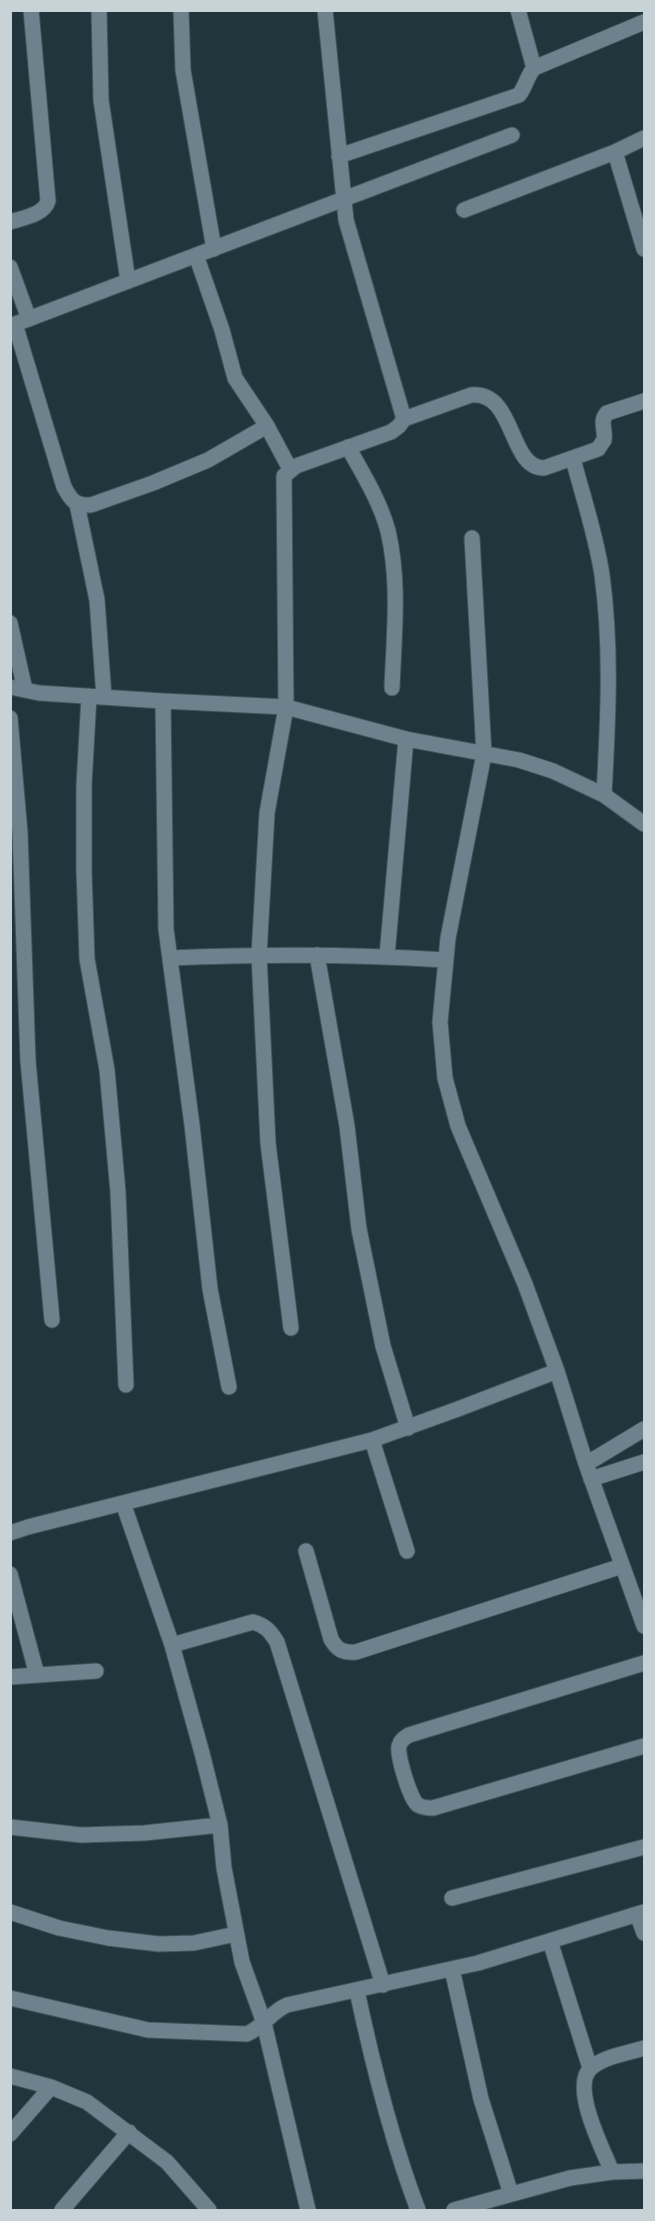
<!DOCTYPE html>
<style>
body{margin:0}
#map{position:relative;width:655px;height:2221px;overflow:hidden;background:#21353d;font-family:Bitter,serif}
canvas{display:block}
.frame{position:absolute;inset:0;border:12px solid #c8d3d8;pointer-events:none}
</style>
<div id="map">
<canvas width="655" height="2221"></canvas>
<div class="frame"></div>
</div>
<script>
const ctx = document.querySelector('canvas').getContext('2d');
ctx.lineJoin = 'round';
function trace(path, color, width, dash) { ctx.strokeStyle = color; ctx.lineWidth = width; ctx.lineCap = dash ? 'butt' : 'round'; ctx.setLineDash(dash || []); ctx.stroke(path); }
const street = new Path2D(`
 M 99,10 L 101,100 L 128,281
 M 181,10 L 183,70 L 214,249
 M 518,10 L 534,68
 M 615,152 L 644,249
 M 339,156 L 519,95 C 526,86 527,76 534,68 L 644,22
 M 464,210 L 615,152 L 644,138
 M 10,222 C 22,218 44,215 48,201 L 31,10
 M 196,255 L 222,330 L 235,378 L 267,426 L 290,469
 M 10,267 L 29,319
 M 15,324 L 64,487 C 71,500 75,506 91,505 L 153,483 L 208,460 L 267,426
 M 10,326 L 512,135
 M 404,419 L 471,395 C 516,391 508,468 544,468 L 598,449 L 604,440 C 606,430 599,422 607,413 L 644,401
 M 348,447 C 363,474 380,501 388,531 C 400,582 394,635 392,688
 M 573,459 C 583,497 596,535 602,575 C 612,648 608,721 604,795
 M 77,504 L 97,600 L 104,697
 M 472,538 L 484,754 L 448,938 L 440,1022 L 445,1078 L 458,1126 L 525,1284 L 557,1371 L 586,1464 L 644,1626
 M 10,623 L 25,690
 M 10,687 L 39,693 L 163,701 L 286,707 L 406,739 L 519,760 L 553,771 L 604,795 L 644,824
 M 89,696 L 84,785 L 84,871 L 87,959 L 107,1070 L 118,1192 L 126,1385
 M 163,701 L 166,929 L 192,1125 L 210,1289 L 229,1387
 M 10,718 L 20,833 L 28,1061 L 52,1320
 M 317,955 L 347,1126 L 359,1229 L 383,1346 L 408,1428
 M 387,956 L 406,739
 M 170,958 C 262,954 354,954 446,960
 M 291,1328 L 268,1143 L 259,955 L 267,813 L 286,707 L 284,476 L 296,466 L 391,432 L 399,426 L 404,419 L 346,220 L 325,10
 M 372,1440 L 407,1551
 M 586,1464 L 644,1429
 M 591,1479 L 644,1462
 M 123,1503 L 172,1645 L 202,1753 L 220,1825 L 224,1868 L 242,1962 L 264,2023 L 308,2210
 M 10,1533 L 28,1527 L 372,1440 L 458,1409 L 557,1371
 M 306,1551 L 331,1639 C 337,1650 343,1653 356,1652 L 622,1566
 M 10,1574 L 37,1675
 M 172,1645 L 253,1622 C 266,1626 270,1631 277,1642 L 383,1985
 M 644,1663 L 409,1735 C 404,1738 401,1740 399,1746 C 397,1755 410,1800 418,1805 C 423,1808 428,1808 433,1808 L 644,1746
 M 10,1677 L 96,1671
 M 10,1827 L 81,1835 L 144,1833 L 220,1825
 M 452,1898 L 644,1847
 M 10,1912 L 59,1928 L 108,1938 L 159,1944 L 194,1943 L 236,1934
 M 637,1914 L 644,1933
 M 550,1941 L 590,2068
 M 452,1969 L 481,2099 L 511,2194
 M 357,1991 C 373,2066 391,2139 418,2210
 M 10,1998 L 148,2030 L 247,2034 C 263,2027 271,2012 287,2005 L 478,1963 L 644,1912
 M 10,2076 L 51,2087 L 87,2102 L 167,2162 L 209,2210
 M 10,2134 L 51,2087
 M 612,2172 C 603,2149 569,2085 592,2067 C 606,2056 628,2053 644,2048
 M 62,2210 L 129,2132
 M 454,2210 L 570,2178 L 612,2172 L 644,2171`);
trace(street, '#42535a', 17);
trace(street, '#6d828c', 15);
</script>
